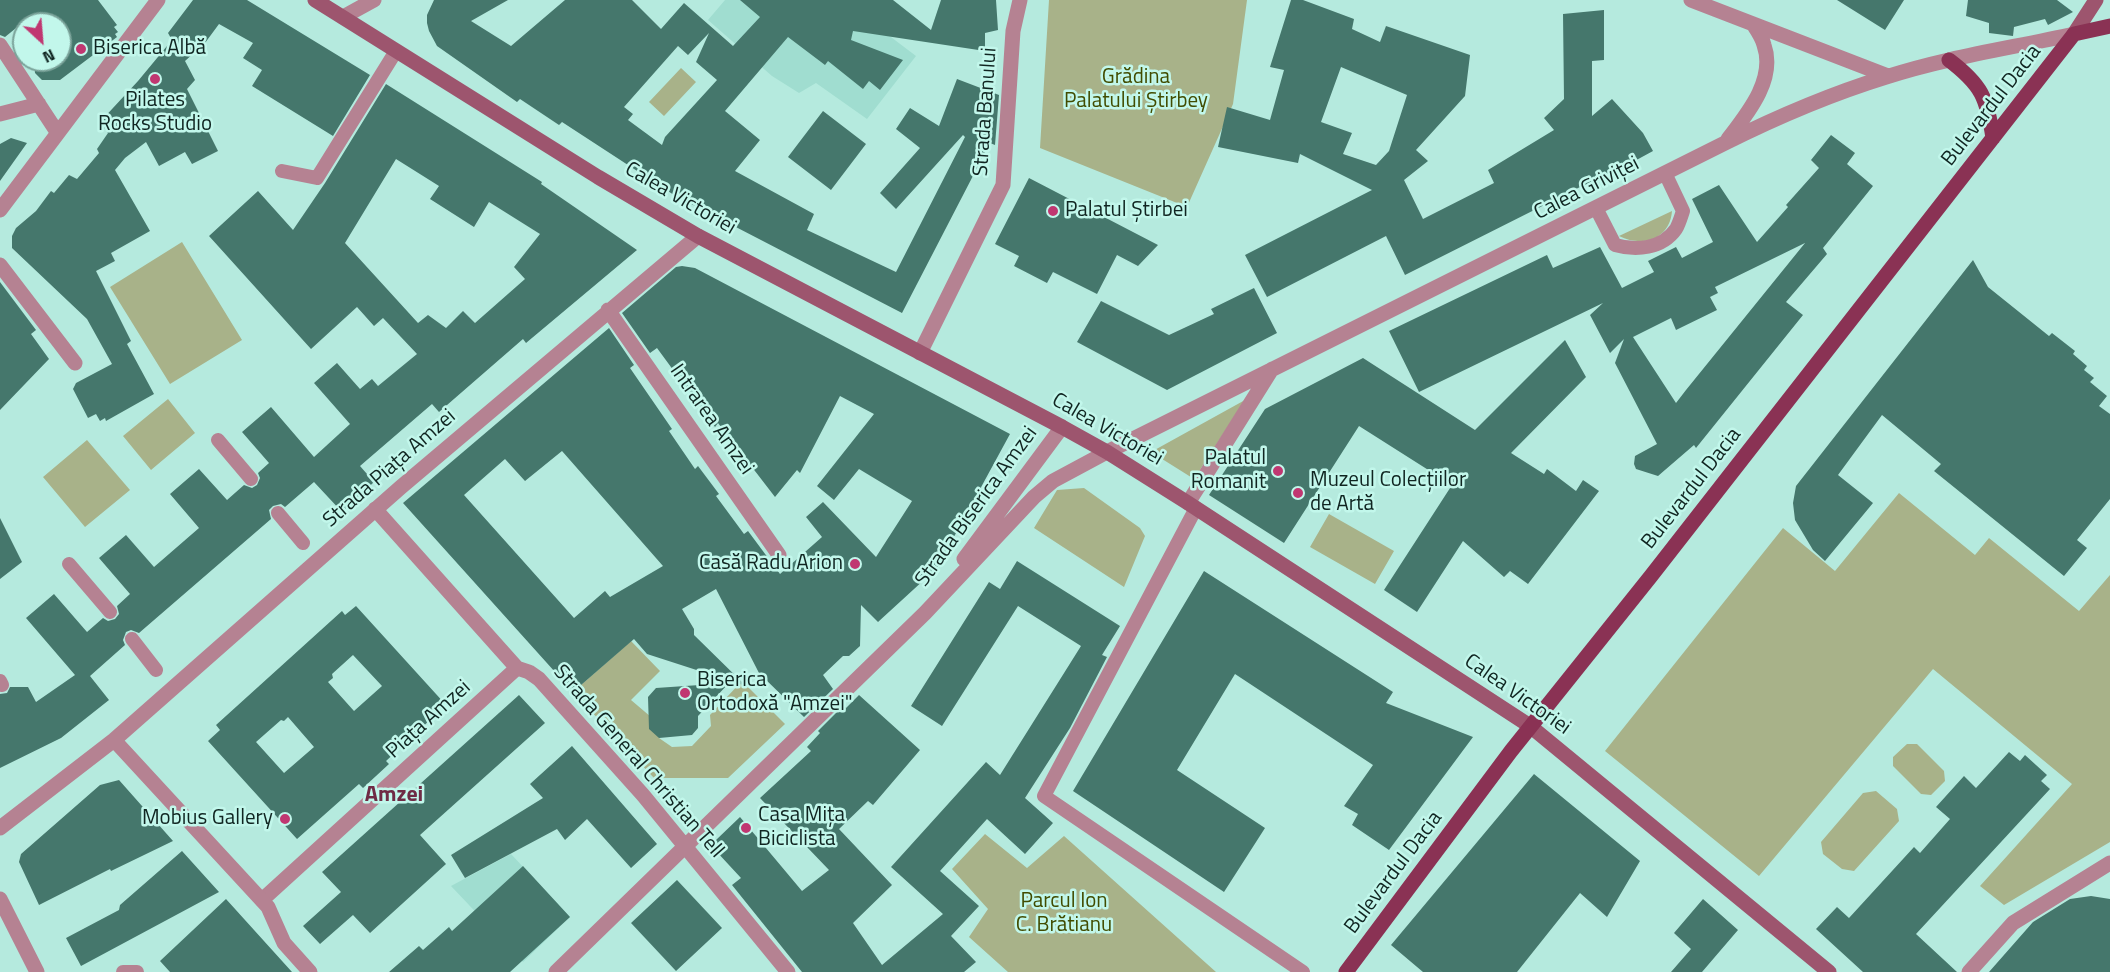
<!DOCTYPE html>
<meta charset="utf-8">
<style>
body{margin:0}
#map{position:relative;width:2110px;height:972px;overflow:hidden;background:#b5eade;font-family:"Titillium Web",sans-serif}
canvas{display:block}
.north{position:absolute;left:12px;top:12px;width:60px;height:60px;box-sizing:border-box;background:#c2f7eb;border:2px solid #7ba39a;border-radius:50%;rotate:154deg;font-size:16px;font-weight:700;line-height:24px;text-align:center;color:#102521}
.north::after{content:'';display:block;margin:auto;width:21px;height:27px;background:#c03771;clip-path:polygon(50% 0,100% 100%,50% 72%,0 100%)}
</style>
<div id="map">
<canvas width="2110" height="972"></canvas>
<div class="north">N</div>
</div>
<script>
const ctx = document.querySelector('canvas').getContext('2d');
ctx.lineJoin = 'round';
function fill(path, color) { ctx.fillStyle = color; ctx.fill(path, 'evenodd'); }
function trace(path, color, width, dash) { ctx.strokeStyle = color; ctx.lineWidth = width; ctx.lineCap = dash ? 'butt' : 'round'; ctx.setLineDash(dash || []); ctx.stroke(path); }
function drawText(font, color, halo, rows, align = 'center') {
  ctx.font = font + ' "Titillium Web",sans-serif'; ctx.lineWidth = 5; ctx.setLineDash([]); ctx.textBaseline = 'middle'; ctx.strokeStyle = halo; ctx.fillStyle = color; for (const [text, x, y, turn = 0] of rows) {
    ctx.save(); ctx.translate(x, y); ctx.rotate((+turn || 0) * Math.PI / 180); ctx.textAlign = isNaN(turn) ? turn : align; if (halo) ctx.strokeText(text, 0, 0); ctx.fillText(text, 0, 0); ctx.restore();
  }
}
fill(new Path2D(`
 M 725,0 L 842,0 L 916,56 L 867,119 L 816,83 L 799,93 L 772,76 L 708,20 Z
 M 511,854 L 570,917 L 523,962 L 451,886 Z`), '#a0ddd0');
fill(new Path2D(`
 M 1049,0 L 1247,0 L 1233,104 L 1187,207 L 1040,148 Z
 M 681,68 L 696,82 L 664,116 L 649,102 Z
 M 1672,211 C 1670,239 1643,248 1619,236 Z
 M 182,242 L 242,340 L 170,384 L 110,287 Z
 M 168,399 L 195,433 L 151,470 L 123,436 Z
 M 1245,400 L 1194,479 L 1151,452 Z
 M 87,440 L 130,490 L 85,527 L 43,477 Z
 M 1084,488 L 1140,528 L 1145,536 L 1124,587 L 1034,528 L 1057,490 Z
 M 1899,493 L 1975,555 L 1989,538 L 2079,611 L 2110,575 L 2110,842 L 2004,905 L 1980,886 L 2072,784 L 1933,669 L 1759,876 L 1605,751 L 1783,528 L 1835,571 Z
 M 1329,514 L 1394,551 L 1375,584 L 1310,547 Z
 M 631,641 L 660,671 L 631,700 L 651,717 L 659,738 L 672,747 L 692,746 L 711,726 L 710,715 L 742,681 L 785,724 L 728,778 L 654,778 L 573,692 Z
 M 1907,744 L 1917,744 L 1944,771 L 1945,781 L 1931,795 L 1921,794 L 1893,766 L 1893,757 Z
 M 1876,791 L 1897,809 L 1899,821 L 1854,871 L 1842,869 L 1823,854 L 1821,842 L 1863,793 Z
 M 985,834 L 1027,868 L 1064,836 L 1216,972 L 1008,972 L 969,937 L 988,909 L 952,869 Z`), '#a8b289');
fill(new Path2D(`
 M 0,0 L 98,0 L 117,25 L 114,27 L 118,32 L 115,34 L 117,37 L 60,80 L 42,80 L 35,73 L 34,60 L 60,60 L 60,24 L 21,24 L 5,37 L 0,35 Z
 M 193,0 L 247,0 L 370,75 L 333,136 L 252,86 L 262,70 L 243,58 L 253,43 L 219,24 L 205,43 L 185,61 L 195,80 L 187,89 L 218,151 L 192,164 L 185,152 L 159,166 L 146,142 L 125,158 L 115,170 L 150,231 L 111,253 L 115,261 L 96,271 L 131,341 L 127,344 L 154,394 L 106,421 L 105,418 L 100,421 L 96,414 L 88,418 L 73,389 L 76,383 L 112,364 L 87,319 L 12,248 L 12,236 L 16,228 L 36,211 L 51,191 L 54,193 L 69,175 L 77,179 L 99,153 L 97,149 L 108,133 L 100,122 L 138,81 L 172,40 L 168,33 Z
 M 434,0 L 508,0 L 471,21 L 511,46 L 565,0 L 632,0 L 661,29 L 684,3 L 733,46 L 760,17 L 740,0 L 893,0 L 931,30 L 941,0 L 996,0 L 998,30 L 985,33 L 985,51 L 853,31 L 851,40 L 903,60 L 880,90 L 869,81 L 863,89 L 828,61 L 825,65 L 788,37 L 725,111 L 760,140 L 735,171 L 814,214 L 807,230 L 896,272 L 965,137 L 963,135 L 896,209 L 880,193 L 920,148 L 896,129 L 910,108 L 939,126 L 957,79 L 999,95 L 995,145 L 990,143 L 902,313 L 674,195 L 562,122 L 559,125 L 520,99 L 517,102 L 437,46 L 429,31 L 427,23 L 427,15 ZM 709,33 L 696,62 L 717,80 L 665,137 L 662,145 L 628,120 L 633,114 L 624,107 L 678,46 L 688,55 Z
 M 1291,0 L 1303,0 L 1354,19 L 1352,29 L 1380,42 L 1386,26 L 1470,55 L 1465,96 L 1416,150 L 1428,161 L 1404,180 L 1423,219 L 1494,183 L 1488,170 L 1554,130 L 1544,118 L 1564,99 L 1563,14 L 1604,10 L 1604,60 L 1592,61 L 1592,116 L 1612,99 L 1643,133 L 1653,151 L 1585,188 L 1584,185 L 1405,275 L 1386,236 L 1267,297 L 1245,255 L 1372,190 L 1300,154 L 1298,163 L 1218,147 L 1227,107 L 1270,120 L 1284,70 L 1270,67 ZM 1341,67 L 1407,95 L 1389,151 L 1376,165 L 1343,154 L 1352,133 L 1321,122 Z
 M 1837,0 L 1904,0 L 1885,30 Z
 M 1968,0 L 2057,0 L 2073,12 L 2048,25 L 2045,19 L 2014,27 L 2013,36 L 1989,33 L 1989,23 L 1966,16 Z
 M 386,84 L 542,182 L 541,184 L 637,250 L 526,343 L 523,339 L 439,412 L 432,404 L 360,466 L 374,482 L 342,512 L 314,482 L 285,507 L 281,504 L 273,506 L 269,510 L 271,519 L 139,633 L 131,630 L 126,632 L 123,640 L 125,645 L 90,676 L 109,700 L 61,738 L 0,768 L 0,694 L 7,693 L 10,687 L 28,687 L 36,702 L 75,675 L 26,618 L 54,594 L 87,632 L 103,618 L 108,621 L 115,619 L 119,614 L 117,606 L 130,594 L 99,558 L 126,535 L 154,567 L 199,528 L 170,494 L 199,469 L 227,500 L 244,485 L 252,488 L 257,485 L 260,478 L 258,473 L 269,463 L 242,432 L 271,407 L 314,457 L 350,424 L 314,383 L 337,363 L 360,389 L 372,379 L 378,386 L 417,354 L 383,318 L 374,326 L 357,307 L 311,349 L 209,236 L 258,191 L 293,230 L 325,183 ZM 396,159 L 439,186 L 430,199 L 474,227 L 489,202 L 540,234 L 514,267 L 525,279 L 475,323 L 463,311 L 446,328 L 428,315 L 418,323 L 345,243 Z
 M 823,111 L 866,144 L 831,190 L 788,157 Z
 M 1831,135 L 1855,153 L 1847,164 L 1873,186 L 1823,248 L 1827,254 L 1786,302 L 1803,315 L 1696,448 L 1694,445 L 1658,476 L 1636,469 L 1634,464 L 1635,456 L 1657,444 L 1615,363 L 1624,339 L 1610,353 L 1590,315 L 1603,303 L 1419,392 L 1389,331 L 1547,255 L 1553,268 L 1600,247 L 1622,288 L 1654,272 L 1648,261 L 1676,247 L 1682,258 L 1713,242 L 1692,199 L 1719,185 L 1757,242 L 1788,207 L 1786,205 L 1819,168 L 1811,160 ZM 1805,243 L 1686,390 L 1676,403 L 1633,337 L 1671,318 L 1676,330 L 1717,310 L 1710,297 L 1718,293 L 1715,287 Z
 M 11,138 L 27,143 L 0,181 L 0,144 Z
 M 1029,178 L 1158,245 L 1138,266 L 1117,255 L 1097,294 L 1053,272 L 1047,283 L 1014,266 L 1019,256 L 995,244 Z
 M 1973,260 L 1988,287 L 2049,336 L 2052,333 L 2075,351 L 2073,354 L 2087,366 L 2084,370 L 2094,378 L 2090,382 L 2107,396 L 2099,406 L 2110,414 L 2110,499 L 2077,540 L 2087,548 L 2064,576 L 1934,471 L 1941,464 L 1882,415 L 1838,475 L 1873,503 L 1825,561 L 1813,550 L 1795,520 L 1793,503 L 1796,486 Z
 M 682,266 L 695,268 L 1010,434 L 937,568 L 878,622 L 861,605 L 860,646 L 849,656 L 843,656 L 823,675 L 833,689 L 804,717 L 759,673 L 716,589 L 682,609 L 694,629 L 694,635 L 746,686 L 647,654 L 634,639 L 573,692 L 403,503 L 609,328 L 634,365 L 630,368 L 672,429 L 669,431 L 695,469 L 698,466 L 719,494 L 716,496 L 744,534 L 748,531 L 780,574 L 822,537 L 806,517 L 823,502 L 876,557 L 912,501 L 859,469 L 834,500 L 817,486 L 874,414 L 840,396 L 800,473 L 797,470 L 775,497 L 718,423 L 715,427 L 657,348 L 650,353 L 622,313 L 676,267 ZM 562,451 L 663,566 L 610,597 L 605,591 L 574,618 L 464,495 L 505,459 L 525,481 Z
 M 0,282 L 36,330 L 31,334 L 49,359 L 0,410 Z
 M 1254,288 L 1277,333 L 1167,390 L 1077,342 L 1101,301 L 1169,335 L 1214,314 L 1211,309 Z
 M 1565,340 L 1586,377 L 1511,453 L 1544,474 L 1547,469 L 1576,491 L 1583,480 L 1599,491 L 1528,584 L 1510,571 L 1504,577 L 1463,541 L 1417,612 L 1384,590 L 1452,485 L 1359,426 L 1284,543 L 1209,495 L 1265,409 L 1363,358 L 1475,430 Z
 M 0,518 L 22,562 L 0,579 Z
 M 1017,561 L 1120,626 L 1102,655 L 1107,657 L 1070,728 L 1025,798 L 1053,823 L 1025,854 L 987,819 L 940,871 L 979,906 L 951,936 L 976,962 L 964,972 L 802,972 L 732,885 L 741,878 L 716,851 L 716,840 L 740,817 L 802,891 L 829,870 L 760,798 L 811,751 L 807,747 L 820,733 L 818,731 L 844,705 L 846,708 L 859,695 L 920,750 L 873,805 L 868,801 L 839,829 L 892,885 L 853,923 L 882,965 L 943,914 L 891,867 L 986,762 L 1000,775 L 1081,646 L 1018,606 L 942,726 L 911,706 L 989,582 L 1000,589 Z
 M 1204,571 L 1393,692 L 1386,703 L 1473,737 L 1389,850 L 1352,825 L 1358,814 L 1344,806 L 1373,765 L 1235,674 L 1177,770 L 1265,828 L 1224,892 L 1073,791 Z
 M 356,606 L 446,705 L 386,761 L 389,764 L 363,788 L 359,784 L 297,839 L 208,741 L 220,730 L 216,725 L 342,611 L 345,615 ZM 353,655 L 382,686 L 354,711 L 328,682 L 333,678 L 332,674 ZM 288,717 L 314,747 L 284,773 L 256,742 L 281,720 L 284,721 Z
 M 729,683 L 698,716 L 698,728 L 692,735 L 659,738 L 649,729 L 648,697 L 656,688 Z
 M 519,695 L 545,723 L 420,835 L 446,864 L 370,933 L 353,915 L 320,944 L 303,926 L 341,892 L 322,872 Z
 M 572,746 L 657,844 L 631,868 L 587,819 L 565,840 L 557,829 L 465,878 L 451,855 L 543,798 L 530,784 Z
 M 2009,752 L 2020,761 L 2025,755 L 2047,775 L 2041,781 L 2050,789 L 1916,934 L 1957,972 L 1863,972 L 1816,929 L 1837,907 L 1849,918 L 1914,847 L 1920,853 L 1950,819 L 1936,807 L 1964,776 L 1976,788 Z
 M 1534,774 L 1640,861 L 1607,917 L 1580,893 L 1517,972 L 1423,972 L 1391,945 Z
 M 119,780 L 173,841 L 111,871 L 110,869 L 39,905 L 19,862 L 21,854 L 100,785 Z
 M 182,851 L 219,892 L 81,966 L 66,938 L 119,910 L 120,905 Z
 M 523,866 L 570,917 L 510,972 L 389,972 L 419,946 L 423,950 L 449,927 L 452,931 Z
 M 677,880 L 722,928 L 676,971 L 631,923 Z
 M 2091,896 L 2110,899 L 2110,972 L 1989,972 L 2033,922 L 2070,899 Z
 M 226,899 L 292,972 L 170,972 L 160,961 Z
 M 1703,899 L 1738,930 L 1702,972 L 1671,972 L 1691,949 L 1674,933 Z`), '#45776c');
trace(new Path2D(`
 M 12,63 L 24,54
 M 282,171 L 317,178 L 396,51
 M 1596,208 L 1615,245 C 1636,251 1662,249 1676,229 C 1679,224 1681,217 1683,211 L 1665,173
 M 218,440 L 251,479
 M 1196,508 L 1044,796 L 1303,972
 M 278,513 L 303,543
 M 69,564 L 110,612
 M 132,639 L 156,670
 M 0,681 L 2,685
 M 123,972 L 137,972`), '#b58292', 14);
trace(new Path2D(`
 M 262,900 L 517,668`), '#b58292', 15);
trace(new Path2D(`
 M 343,17 L 374,0
 M 0,45 L 57,132
 M 0,114 L 39,104
 M 0,210 L 158,0
 M 0,265 L 75,363
 M 608,310 L 779,555
 M 920,353 L 1003,185 L 1013,31 L 1020,0
 M 375,509 L 517,668 L 529,672 L 539,679 L 643,795 L 788,972
 M 964,559 L 1062,427
 M 114,740 L 268,907 L 284,943 L 310,972
 M 0,828 L 114,740 L 401,487 L 698,236
 M 0,899 L 37,972
 M 556,972 L 925,613 L 1034,497 L 1053,481 L 1107,452
 M 1969,972 L 2013,923 L 2110,863`), '#b58292', 15);
trace(new Path2D(`
 M 1691,0 L 1888,76
 M 1728,139 C 1748,113 1776,79 1764,45 C 1762,37 1757,30 1753,24
 M 1107,452 L 1725,143 C 1777,117 1831,94 1886,77 C 1948,57 2012,48 2074,34
 M 1188,503 L 1272,369`), '#b58292', 15);
trace(new Path2D(`
 M 315,0 L 598,177 L 698,236 L 1062,427 L 1107,452 L 1188,503 L 1530,726 L 1829,972
 M 2074,34 L 2096,0`), '#9d556e', 15);
trace(new Path2D(`
 M 1949,60 C 1982,85 1987,98 1993,138
 M 1346,972 L 1511,751 L 1651,576 L 2074,34 L 2110,26`), '#8a3254', 15);
for (const [x, y, r, color] of [
 [81,49,6,"#c03771"],
 [155,79,6,"#c03771"],
 [1053,211,6,"#c03771"],
 [1278,471,6,"#c03771"],
 [1298,493,6,"#c03771"],
 [855,564,6,"#c03771"],
 [685,693,6,"#c03771"],
 [285,819,6,"#c03771"],
 [746,828,6,"#c03771"]
]) { const dot = new Path2D(); dot.arc(x, y, r, 0, 2 * Math.PI); ctx.fillStyle = color; ctx.fill(dot); trace(dot, '#c2f7eb', 2); }
drawText('21px', '#102521', '#c2f7eb', [
 ["Biserica Albă",93,49],
 ["Pilates",155,101,"center"],
 ["Rocks Studio",155,125,"center"],
 ["Palatul Știrbei",1065,211],
 ["Palatul",1266,459,"right"],
 ["Romanit",1266,483,"right"],
 ["Muzeul Colecțiilor",1310,481],
 ["de Artă",1310,505],
 ["Casă Radu Arion",843,564,"right"],
 ["Biserica",697,681],
 ["Ortodoxă \"Amzei\"",697,705],
 ["Casa Mița",758,816],
 ["Biciclista",758,840],
 ["Mobius Gallery",273,819,"right"]
], 'left');
drawText('21px', '#414c00', '#c2f7eb', [
 ["Grădina",1136,78],
 ["Palatului Știrbey",1136,102],
 ["Parcul Ion",1064,902],
 ["C. Brătianu",1064,926]
]);
drawText('21px', '#102521', '#c2f7eb', [
 ["Bulevardul Dacia",1992,106,-52],
 ["Strada Banului",986,112,-86],
 ["Calea Griviței",1587,189,-27],
 ["Calea Victoriei",680,199,30],
 ["Intrarea Amzei",711,420,55],
 ["Calea Victoriei",1107,430,30],
 ["Strada Piața Amzei",390,469,-41],
 ["Bulevardul Dacia",1692,489,-52],
 ["Strada Biserica Amzei",977,507,-54],
 ["Calea Victoriei",1517,695,35],
 ["Piața Amzei",429,720,-42],
 ["Strada General Christian Tell",638,762,49],
 ["Bulevardul Dacia",1394,873,-53]
]);
drawText('bold 22px', '#6f2b45', '#c2f7eb', [
 ["Amzei",394,796]
]);
</script>
